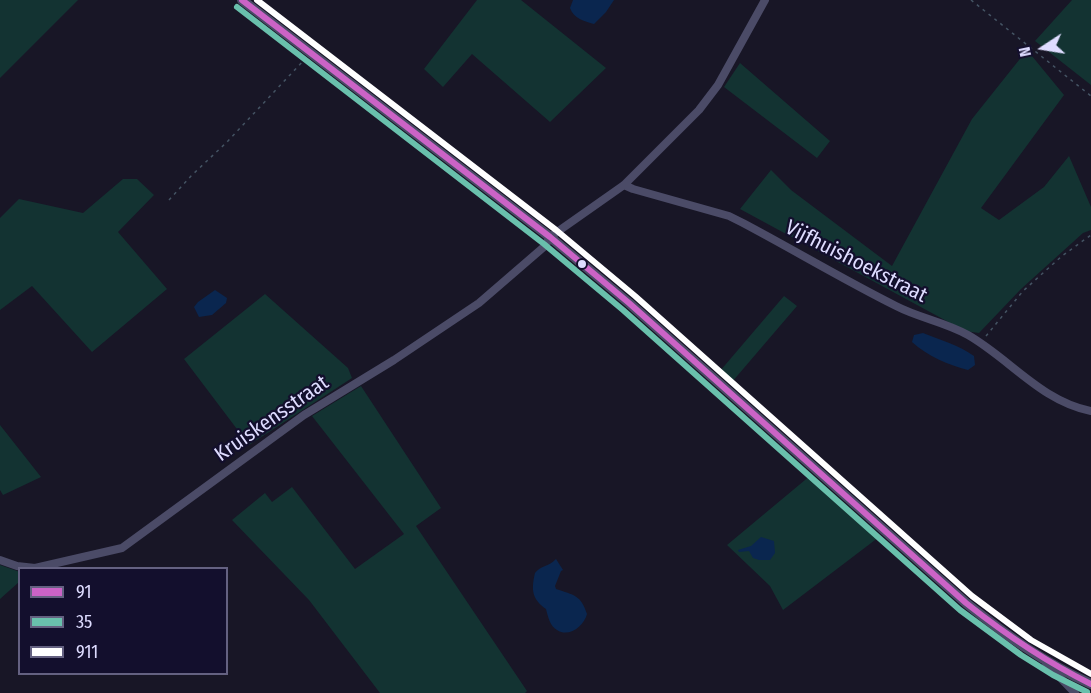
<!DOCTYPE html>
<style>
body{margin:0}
#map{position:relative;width:1091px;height:693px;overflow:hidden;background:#181626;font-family:"Fira Sans Condensed",sans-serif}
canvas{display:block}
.legend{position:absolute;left:18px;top:567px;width:210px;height:108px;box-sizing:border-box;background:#130f2d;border:2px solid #646181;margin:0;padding:8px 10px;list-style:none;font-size:18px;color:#dedcff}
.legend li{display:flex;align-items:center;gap:12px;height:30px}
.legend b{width:30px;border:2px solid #646181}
.north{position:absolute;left:1013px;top:18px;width:60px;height:60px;-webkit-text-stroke:4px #130f2d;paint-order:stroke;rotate:258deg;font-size:16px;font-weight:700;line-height:24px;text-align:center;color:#dedcff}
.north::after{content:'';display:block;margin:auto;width:21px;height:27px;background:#dedcff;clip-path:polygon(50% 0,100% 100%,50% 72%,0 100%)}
</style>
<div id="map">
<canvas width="1091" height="693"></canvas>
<ul class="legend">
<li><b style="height:8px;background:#cb63c6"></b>91</li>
<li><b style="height:8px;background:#69c0ac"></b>35</li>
<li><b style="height:8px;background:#fff"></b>911</li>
</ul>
<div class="north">N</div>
</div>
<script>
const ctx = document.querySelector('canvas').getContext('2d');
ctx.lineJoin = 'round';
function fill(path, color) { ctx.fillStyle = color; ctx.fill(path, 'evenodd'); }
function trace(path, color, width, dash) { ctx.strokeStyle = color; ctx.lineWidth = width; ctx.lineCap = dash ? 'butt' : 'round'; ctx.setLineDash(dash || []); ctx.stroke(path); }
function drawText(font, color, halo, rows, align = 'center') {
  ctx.font = font + ' "Fira Sans Condensed",sans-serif'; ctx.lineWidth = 4.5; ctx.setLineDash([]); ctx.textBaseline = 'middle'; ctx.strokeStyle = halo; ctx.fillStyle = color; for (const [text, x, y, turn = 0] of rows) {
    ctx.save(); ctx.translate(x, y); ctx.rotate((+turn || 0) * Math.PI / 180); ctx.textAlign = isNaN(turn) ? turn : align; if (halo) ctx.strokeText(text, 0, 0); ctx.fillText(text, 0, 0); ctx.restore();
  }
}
fill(new Path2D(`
 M 0,0 L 78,0 L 0,78 Z
 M 477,0 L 521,0 L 606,68 L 550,122 L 472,54 L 443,87 L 424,69 Z
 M 1072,0 L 1091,0 L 1091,85 L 1035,41 Z
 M 1027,50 L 1064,95 L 981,208 L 999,220 L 1044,187 L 1069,156 L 1091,207 L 1091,230 L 1083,233 L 1021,289 L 979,333 L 965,331 L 740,209 L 771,170 L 791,190 L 892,266 L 972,119 Z
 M 740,63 L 830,141 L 817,158 L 724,87 Z
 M 123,179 L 137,179 L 154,195 L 118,232 L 167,289 L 92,352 L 32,286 L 0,310 L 0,218 L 19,199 L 83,213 Z
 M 265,294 L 348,368 L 352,378 L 249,445 L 184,359 Z
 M 784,296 L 797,306 L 732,382 L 720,371 Z
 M 361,386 L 441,508 L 416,526 L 527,691 L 525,693 L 380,693 L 309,600 L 232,520 L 265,493 L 272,502 L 292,487 L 355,569 L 404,534 L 312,416 Z
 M 0,425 L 41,477 L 3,495 L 0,490 Z
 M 811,475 L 840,504 L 863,520 L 879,537 L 783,610 L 770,586 L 727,545 Z
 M 0,565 L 20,572 L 19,582 L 0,599 Z`), '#133332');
fill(new Path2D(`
 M 573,0 L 614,0 L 606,12 L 594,24 C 584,21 574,19 570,8 Z
 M 215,290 L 227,298 L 226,303 L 212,315 L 199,317 L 194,307 L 198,302 Z
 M 923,333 C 940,340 959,345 974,356 L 975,365 L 968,370 C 949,365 927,356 912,342 L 914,335 Z
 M 761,537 L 774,541 L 775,553 L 770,560 L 759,560 L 753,558 L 749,551 L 739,552 L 738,550 L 751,546 Z
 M 556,559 L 563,570 L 561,571 L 555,586 L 556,589 C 574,595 581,595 587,614 C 584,626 569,638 557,630 C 550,626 548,617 546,609 C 532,599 531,590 535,573 C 540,566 550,566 556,559 Z`), '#0a264f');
trace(new Path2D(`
 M 971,0 L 1091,96
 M 169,200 L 191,176 L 227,142 L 304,60
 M 986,336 L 1023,291 L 1062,256 L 1091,235`), '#445363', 1.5, [3, 4.5]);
trace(new Path2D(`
 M 624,185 L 633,189 L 729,216 L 743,223 C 794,250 844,280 896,306 C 919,318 945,322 968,335 C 1010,359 1041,401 1091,411
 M 0,560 L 17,566 L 35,568 L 122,548 L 304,415 L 394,360 L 479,303 L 545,246 L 550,237 L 624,185 L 699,110 L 718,85 L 765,0
 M 1046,663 L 1075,693`), '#4b4b67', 8);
trace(new Path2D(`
 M 242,0 L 550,237 L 629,303 L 966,603 C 1006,635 1044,663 1091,684`), '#4b4b67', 10);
trace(new Path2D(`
 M 242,0 L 550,237 L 629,303 L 966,603 C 1005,634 1046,662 1091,684`), '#cb63c6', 6);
trace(new Path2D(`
 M 237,7 L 544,244 L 623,310 L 960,610 L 1021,655 L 1053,675 L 1087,692`), '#69c0ac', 6);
trace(new Path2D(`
 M 257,0 L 556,230 L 635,296 L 972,596 L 1031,640 L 1091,674`), '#fff', 6);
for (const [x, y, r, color] of [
 [582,264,5,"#dedcff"]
]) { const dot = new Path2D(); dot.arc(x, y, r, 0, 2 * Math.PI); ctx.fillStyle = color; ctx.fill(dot); trace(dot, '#130f2d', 2); }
drawText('21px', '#dedcff', '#130f2d', [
 ["Vijfhuishoekstraat",856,262,27],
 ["Kruiskensstraat",272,419,-35]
]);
</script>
